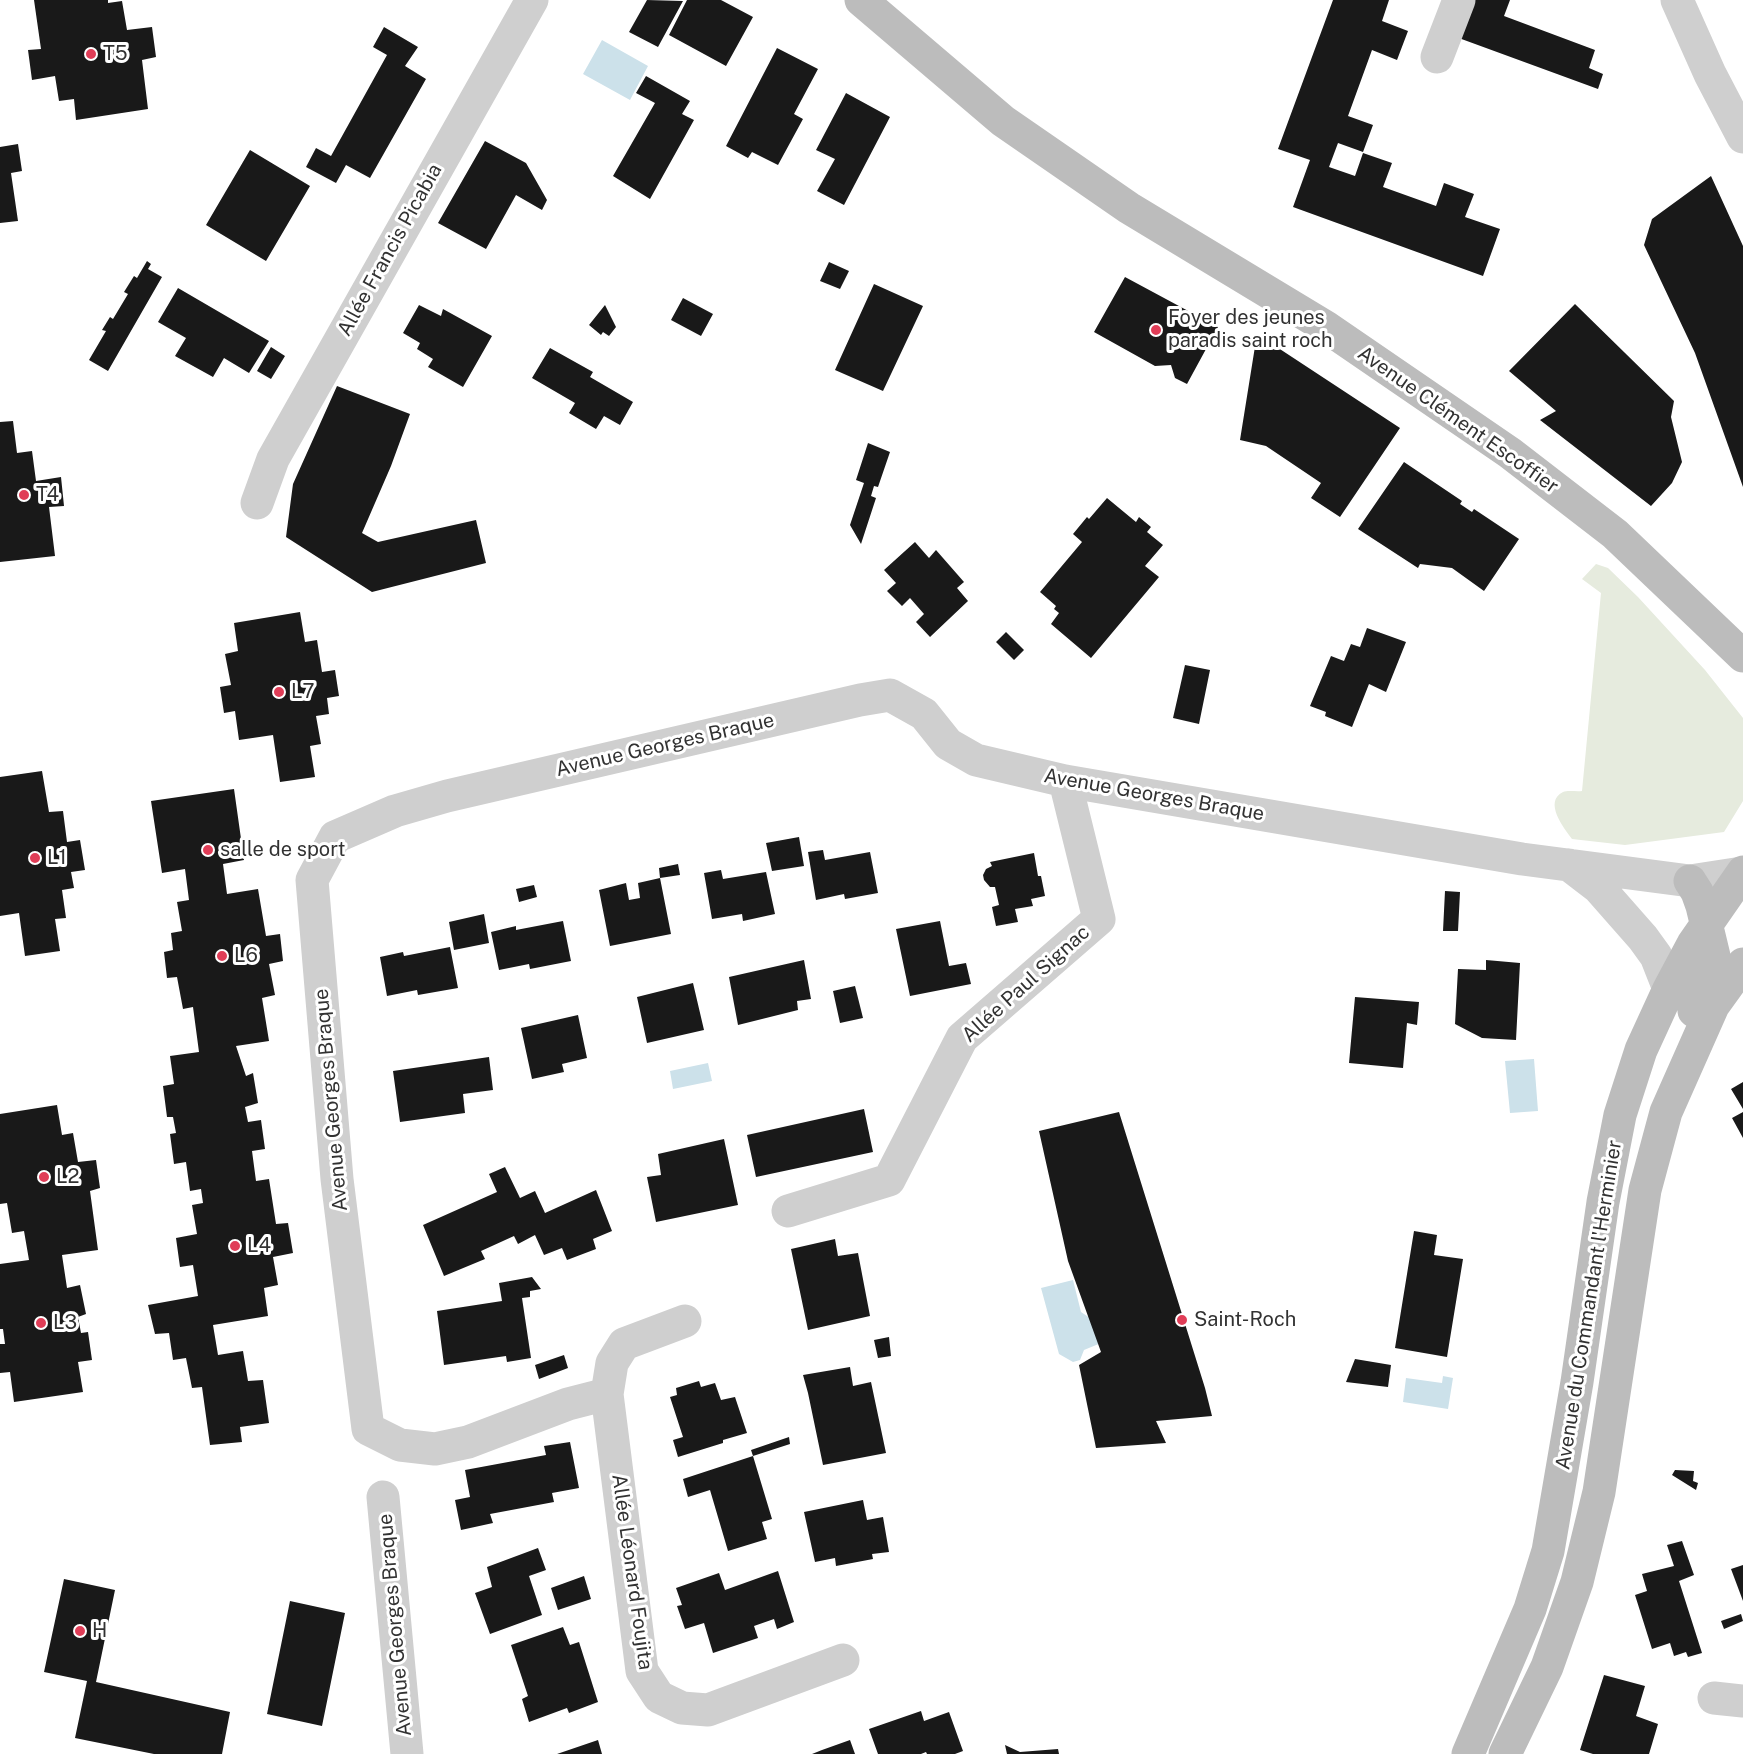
<!DOCTYPE html>
<meta charset="utf-8">
<style>
body{margin:0}
canvas{display:block;background:#fff}
</style>
<canvas width="1743" height="1754"></canvas>
<script>
const ctx = document.querySelector('canvas').getContext('2d');
ctx.lineJoin = 'round';
function fill(path, color) { ctx.fillStyle = color; ctx.fill(path, 'evenodd'); }
function trace(path, color, width, dash) { ctx.strokeStyle = color; ctx.lineWidth = width; ctx.lineCap = dash ? 'butt' : 'round'; ctx.setLineDash(dash || []); ctx.stroke(path); }
function drawText(font, color, halo, rows, align = 'center') {
  ctx.font = font + ' "Public Sans",sans-serif'; ctx.lineWidth = 6; ctx.setLineDash([]); ctx.textBaseline = 'middle'; ctx.strokeStyle = halo; ctx.fillStyle = color; for (const [text, x, y, turn = 0] of rows) {
    ctx.save(); ctx.translate(x, y); ctx.rotate((+turn || 0) * Math.PI / 180); ctx.textAlign = isNaN(turn) ? turn : align; if (halo) ctx.strokeText(text, 0, 0); ctx.fillText(text, 0, 0); ctx.restore();
  }
}
fill(new Path2D(`
 M 1596,564 L 1608,568 L 1638,597 L 1705,670 L 1743,718 L 1743,801 L 1724,832 L 1625,845 L 1572,839 C 1564,828 1543,802 1563,792 C 1568,790 1577,792 1582,791 L 1601,593 L 1582,579 Z`), '#e6ebde');
fill(new Path2D(`
 M 602,40 L 648,66 L 630,100 L 583,74 Z
 M 1534,1059 L 1538,1111 L 1510,1113 L 1505,1061 Z
 M 708,1063 L 712,1081 L 673,1089 L 670,1071 Z
 M 1073,1280 L 1081,1312 L 1090,1318 L 1101,1343 L 1084,1350 L 1080,1360 L 1073,1362 L 1059,1354 L 1041,1288 Z
 M 1443,1376 L 1453,1378 L 1448,1409 L 1403,1402 L 1406,1378 L 1442,1383 Z`), '#cce1ea');
fill(new Path2D(`
 M 34,0 L 108,0 L 108,3 L 122,1 L 127,30 L 152,27 L 156,57 L 142,60 L 148,109 L 76,120 L 74,99 L 59,101 L 55,76 L 32,80 L 28,50 L 41,49 Z
 M 647,0 L 683,1 L 658,47 L 629,32 Z
 M 687,0 L 721,0 L 753,17 L 726,66 L 669,35 Z
 M 1333,0 L 1389,0 L 1382,21 L 1408,31 L 1397,60 L 1372,50 L 1348,116 L 1373,125 L 1363,152 L 1338,143 L 1329,167 L 1355,176 L 1363,153 L 1392,163 L 1383,187 L 1436,206 L 1444,183 L 1474,194 L 1465,217 L 1500,229 L 1483,276 L 1293,207 L 1310,160 L 1278,149 Z
 M 1471,0 L 1510,0 L 1504,16 L 1595,50 L 1589,68 L 1603,74 L 1598,89 L 1456,37 Z
 M 384,27 L 418,47 L 405,66 L 426,79 L 370,178 L 346,165 L 336,183 L 306,167 L 316,148 L 331,156 L 387,55 L 373,47 Z
 M 777,48 L 818,69 L 794,114 L 803,119 L 778,165 L 752,152 L 748,158 L 726,146 Z
 M 646,76 L 690,101 L 682,114 L 694,120 L 650,199 L 613,176 L 655,103 L 636,93 Z
 M 846,93 L 890,117 L 844,205 L 817,191 L 835,159 L 816,150 Z
 M 485,141 L 526,163 L 547,200 L 542,210 L 516,195 L 486,249 L 438,223 Z
 M 18,144 L 22,171 L 11,173 L 18,221 L 0,223 L 0,147 Z
 M 250,150 L 310,186 L 266,261 L 206,225 Z
 M 1711,176 L 1743,246 L 1743,487 L 1695,353 L 1644,245 L 1652,219 Z
 M 147,261 L 151,264 L 148,269 L 162,277 L 108,371 L 89,360 L 106,331 L 102,330 L 110,317 L 113,319 L 128,294 L 124,292 L 134,276 L 137,278 Z
 M 829,262 L 849,271 L 840,289 L 820,281 Z
 M 1125,277 L 1218,327 L 1187,384 L 1175,378 L 1171,365 L 1155,366 L 1094,332 Z
 M 874,284 L 923,306 L 883,391 L 835,370 Z
 M 178,288 L 269,341 L 249,373 L 224,358 L 213,377 L 175,356 L 186,338 L 158,322 Z
 M 683,298 L 713,314 L 701,336 L 671,320 Z
 M 1575,304 L 1674,401 L 1671,417 L 1682,462 L 1672,483 L 1651,506 L 1540,420 L 1556,411 L 1509,371 Z
 M 419,305 L 441,316 L 443,309 L 492,336 L 463,387 L 428,367 L 433,359 L 417,349 L 420,343 L 403,333 Z
 M 605,305 L 616,327 L 609,336 L 603,332 L 601,335 L 589,325 Z
 M 1257,334 L 1400,428 L 1340,517 L 1311,498 L 1321,483 L 1266,446 L 1240,440 Z
 M 271,347 L 285,356 L 271,379 L 257,371 Z
 M 550,348 L 593,372 L 590,377 L 633,402 L 620,425 L 604,416 L 596,429 L 569,413 L 575,403 L 532,378 Z
 M 337,386 L 410,414 L 391,466 L 362,533 L 378,542 L 476,520 L 486,563 L 372,592 L 286,537 L 293,484 Z
 M 13,421 L 17,453 L 32,451 L 36,481 L 61,477 L 64,506 L 49,507 L 55,556 L 0,562 L 0,422 Z
 M 868,443 L 890,452 L 878,487 L 874,486 L 871,496 L 876,498 L 861,544 L 850,525 L 864,483 L 856,480 Z
 M 1404,462 L 1462,501 L 1460,504 L 1472,512 L 1474,509 L 1519,539 L 1484,591 L 1452,568 L 1420,564 L 1418,568 L 1358,529 Z
 M 1107,498 L 1136,522 L 1139,517 L 1151,527 L 1147,532 L 1163,545 L 1145,566 L 1159,577 L 1091,658 L 1051,624 L 1059,613 L 1054,609 L 1056,606 L 1040,592 L 1082,542 L 1073,534 L 1087,517 L 1089,519 Z
 M 915,542 L 929,558 L 936,550 L 964,582 L 957,588 L 968,601 L 930,637 L 916,622 L 924,614 L 910,598 L 902,606 L 887,591 L 896,583 L 884,570 Z
 M 300,612 L 305,642 L 317,640 L 322,672 L 335,670 L 339,696 L 327,698 L 329,714 L 316,716 L 321,744 L 310,746 L 315,777 L 280,782 L 273,735 L 239,740 L 235,711 L 224,713 L 220,687 L 231,685 L 225,654 L 238,651 L 234,623 Z
 M 1367,628 L 1406,642 L 1386,692 L 1369,684 L 1352,727 L 1325,716 L 1326,712 L 1310,706 L 1331,656 L 1344,661 L 1351,644 L 1360,647 Z
 M 1006,632 L 1024,650 L 1014,660 L 996,642 Z
 M 1185,665 L 1210,670 L 1199,724 L 1173,718 Z
 M 42,771 L 49,812 L 63,811 L 67,842 L 80,840 L 85,870 L 71,872 L 74,888 L 62,890 L 66,918 L 55,919 L 60,951 L 25,956 L 19,913 L 0,916 L 0,777 Z
 M 234,789 L 244,860 L 223,864 L 227,894 L 258,889 L 266,936 L 280,934 L 283,961 L 269,964 L 275,995 L 262,998 L 269,1041 L 236,1046 L 246,1076 L 253,1073 L 258,1103 L 245,1107 L 248,1122 L 261,1120 L 265,1149 L 252,1151 L 256,1181 L 269,1179 L 276,1224 L 288,1223 L 293,1253 L 273,1257 L 278,1285 L 264,1288 L 268,1316 L 213,1325 L 218,1355 L 243,1351 L 248,1381 L 263,1380 L 269,1423 L 240,1427 L 242,1442 L 210,1445 L 202,1387 L 192,1388 L 186,1358 L 173,1360 L 169,1333 L 155,1334 L 148,1305 L 198,1296 L 193,1265 L 180,1267 L 176,1238 L 197,1234 L 192,1205 L 203,1203 L 201,1189 L 190,1191 L 186,1162 L 174,1164 L 170,1134 L 176,1133 L 173,1117 L 167,1117 L 163,1086 L 174,1084 L 170,1056 L 199,1052 L 193,1007 L 183,1009 L 177,977 L 167,978 L 164,952 L 173,950 L 171,933 L 182,931 L 177,902 L 189,900 L 185,869 L 162,873 L 151,801 Z
 M 799,837 L 804,866 L 772,871 L 766,843 Z
 M 823,850 L 825,860 L 870,852 L 878,893 L 845,899 L 844,894 L 816,900 L 808,852 Z
 M 1034,853 L 1038,876 L 1041,876 L 1045,896 L 1031,899 L 1033,906 L 1015,909 L 1018,922 L 996,926 L 992,907 L 999,905 L 995,887 L 990,887 L 984,880 L 983,875 L 986,869 L 992,866 L 990,862 Z
 M 678,864 L 680,875 L 660,878 L 659,868 Z
 M 721,870 L 723,879 L 766,872 L 775,914 L 743,921 L 742,914 L 712,919 L 704,873 Z
 M 660,878 L 671,934 L 610,946 L 599,890 L 626,883 L 629,900 L 640,898 L 638,883 Z
 M 534,885 L 537,897 L 519,902 L 516,889 Z
 M 1445,891 L 1460,892 L 1458,931 L 1443,931 Z
 M 484,914 L 489,943 L 454,950 L 449,922 Z
 M 563,921 L 571,961 L 530,969 L 529,964 L 499,970 L 491,932 L 516,926 L 516,930 Z
 M 940,921 L 949,966 L 966,963 L 971,984 L 910,996 L 896,929 Z
 M 450,947 L 458,988 L 418,995 L 417,990 L 387,996 L 380,957 L 403,952 L 404,956 Z
 M 804,960 L 811,999 L 797,1001 L 798,1010 L 738,1025 L 729,977 Z
 M 1486,960 L 1520,963 L 1516,1040 L 1482,1038 L 1455,1024 L 1458,969 L 1486,970 Z
 M 693,983 L 704,1030 L 647,1043 L 637,997 Z
 M 855,986 L 863,1018 L 840,1023 L 833,991 Z
 M 1355,997 L 1419,1002 L 1417,1025 L 1407,1023 L 1403,1068 L 1349,1063 Z
 M 578,1015 L 587,1058 L 562,1064 L 564,1072 L 532,1079 L 521,1028 Z
 M 489,1057 L 493,1090 L 463,1094 L 465,1113 L 400,1122 L 393,1071 Z
 M 1743,1082 L 1743,1109 L 1731,1089 Z
 M 57,1105 L 62,1135 L 73,1133 L 78,1162 L 96,1160 L 100,1188 L 90,1191 L 98,1250 L 62,1255 L 67,1288 L 80,1285 L 86,1314 L 78,1317 L 81,1333 L 88,1332 L 92,1360 L 78,1362 L 83,1392 L 14,1402 L 10,1372 L 0,1373 L 0,1344 L 5,1344 L 3,1329 L 0,1329 L 0,1264 L 29,1260 L 24,1231 L 12,1233 L 7,1203 L 0,1204 L 0,1114 Z
 M 864,1109 L 873,1152 L 756,1177 L 747,1135 Z
 M 1119,1112 L 1205,1388 L 1212,1416 L 1156,1421 L 1166,1443 L 1096,1448 L 1079,1365 L 1101,1352 L 1068,1261 L 1039,1131 Z
 M 1743,1112 L 1743,1138 L 1732,1118 Z
 M 724,1139 L 738,1205 L 656,1222 L 647,1177 L 661,1175 L 658,1154 Z
 M 505,1167 L 520,1198 L 535,1191 L 545,1213 L 596,1190 L 612,1231 L 593,1239 L 596,1249 L 567,1260 L 562,1248 L 544,1255 L 535,1235 L 518,1244 L 514,1236 L 481,1251 L 485,1259 L 444,1276 L 423,1225 L 497,1192 L 489,1174 Z
 M 1414,1231 L 1437,1235 L 1434,1255 L 1463,1259 L 1447,1357 L 1395,1348 Z
 M 835,1239 L 838,1256 L 858,1253 L 870,1316 L 808,1330 L 791,1249 Z
 M 532,1277 L 541,1289 L 530,1291 L 530,1297 L 522,1298 L 531,1358 L 507,1362 L 506,1356 L 444,1365 L 437,1311 L 502,1301 L 499,1283 Z
 M 889,1337 L 891,1356 L 878,1358 L 874,1340 Z
 M 564,1355 L 568,1368 L 539,1379 L 535,1365 Z
 M 1355,1359 L 1391,1365 L 1388,1387 L 1346,1382 Z
 M 850,1367 L 853,1386 L 871,1382 L 886,1453 L 823,1465 L 808,1393 L 803,1375 Z
 M 699,1381 L 701,1387 L 715,1383 L 721,1400 L 735,1397 L 747,1433 L 723,1440 L 723,1443 L 678,1457 L 673,1440 L 683,1437 L 670,1397 L 677,1395 L 676,1388 Z
 M 789,1437 L 790,1444 L 753,1456 L 751,1450 Z
 M 570,1442 L 579,1488 L 552,1493 L 554,1502 L 490,1514 L 493,1523 L 461,1530 L 455,1500 L 470,1497 L 465,1470 L 546,1455 L 544,1446 Z
 M 753,1456 L 772,1519 L 762,1522 L 767,1539 L 728,1551 L 710,1490 L 688,1497 L 683,1479 Z
 M 1675,1470 L 1694,1471 L 1693,1481 L 1698,1483 L 1696,1490 L 1672,1475 Z
 M 863,1500 L 867,1520 L 883,1517 L 889,1552 L 872,1554 L 873,1559 L 836,1566 L 835,1558 L 815,1562 L 804,1512 Z
 M 1682,1541 L 1694,1575 L 1679,1581 L 1702,1653 L 1688,1657 L 1686,1652 L 1674,1656 L 1670,1643 L 1652,1649 L 1635,1595 L 1647,1591 L 1642,1574 L 1674,1566 L 1667,1545 Z
 M 538,1548 L 546,1570 L 529,1576 L 542,1615 L 490,1634 L 475,1593 L 492,1587 L 487,1567 Z
 M 1743,1565 L 1743,1601 L 1731,1569 Z
 M 778,1571 L 794,1622 L 777,1629 L 774,1619 L 754,1626 L 758,1638 L 713,1653 L 704,1623 L 685,1629 L 677,1606 L 682,1605 L 676,1588 L 719,1573 L 725,1590 Z
 M 584,1576 L 591,1599 L 558,1610 L 551,1588 Z
 M 64,1579 L 115,1590 L 96,1682 L 230,1712 L 222,1754 L 154,1754 L 75,1738 L 87,1681 L 44,1672 Z
 M 290,1601 L 345,1613 L 322,1726 L 267,1714 Z
 M 1741,1614 L 1743,1621 L 1724,1629 L 1721,1621 Z
 M 563,1627 L 570,1645 L 579,1642 L 598,1702 L 569,1713 L 567,1708 L 529,1722 L 522,1699 L 528,1696 L 511,1645 Z
 M 1604,1675 L 1645,1686 L 1636,1716 L 1658,1724 L 1649,1754 L 1593,1754 L 1580,1750 Z
 M 921,1711 L 924,1721 L 949,1712 L 963,1751 L 955,1754 L 927,1754 L 926,1752 L 921,1754 L 878,1754 L 869,1729 Z
 M 598,1740 L 602,1754 L 557,1754 Z
 M 850,1740 L 855,1754 L 812,1754 L 822,1750 Z
 M 1005,1745 L 1020,1752 L 1058,1749 L 1059,1754 L 1007,1754 Z`), '#191919');
trace(new Path2D(`
 M 1677,0 L 1710,74 L 1743,137
 M 1437,57 L 1459,0
 M 257,503 L 273,459 L 532,0
 M 1569,865 L 1599,888 L 1643,938 L 1656,956 L 1669,989
 M 788,1211 L 889,1180 L 962,1038 L 1099,919 L 1065,781
 M 607,1394 L 612,1363 L 624,1344 L 685,1321
 M 383,1497 L 407,1754
 M 843,1660 L 708,1710 L 682,1708 L 659,1697 L 642,1671 L 607,1394 L 568,1404 L 468,1442 L 435,1449 L 400,1445 L 368,1429 L 337,1179 L 312,880 L 335,837 L 395,811 L 447,796 L 860,700 L 890,695 L 924,714 L 948,744 L 976,760 L 1065,781 L 1522,859 L 1690,881 L 1742,873
 M 1714,1698 L 1743,1701`), '#cfcfcf', 33);
trace(new Path2D(`
 M 861,0 L 1003,121 L 1129,208 L 1326,327 L 1510,453 L 1615,534 L 1743,656
 M 1690,881 L 1697,892 L 1702,906 L 1714,956 L 1707,986 L 1694,1011
 M 1468,1754 L 1530,1609 L 1548,1551 L 1577,1382 L 1603,1202 L 1620,1115 L 1641,1050 L 1669,989 L 1693,944 L 1743,872
 M 1505,1754 L 1547,1667 L 1577,1582 L 1599,1492 L 1645,1190 L 1666,1112 L 1713,1006 L 1743,964`), '#bcbcbc', 33);
for (const [x, y, r, color] of [
 [91,54,6,"#e03d57"],
 [1156,330,6,"#e03d57"],
 [24,495,6,"#e03d57"],
 [279,692,6,"#e03d57"],
 [208,850,6,"#e03d57"],
 [35,858,6,"#e03d57"],
 [222,956,6,"#e03d57"],
 [44,1177,6,"#e03d57"],
 [235,1246,6,"#e03d57"],
 [1182,1320,6,"#e03d57"],
 [41,1323,6,"#e03d57"],
 [80,1631,6,"#e03d57"]
]) { const dot = new Path2D(); dot.arc(x, y, r, 0, 2 * Math.PI); ctx.fillStyle = color; ctx.fill(dot); trace(dot, '#fff', 2); }
drawText('20px', '#323232', '#fff', [
 ["T5",103,54],
 ["Foyer des jeunes",1168,318],
 ["paradis saint roch",1168,341],
 ["T4",36,495],
 ["L7",291,692],
 ["salle de sport",220,850],
 ["L1",47,858],
 ["L6",234,956],
 ["L2",56,1177],
 ["L4",247,1246],
 ["Saint-Roch",1194,1320],
 ["L3",53,1323],
 ["H",92,1631]
], 'left');
drawText('20px', '#323232', '#fff', [
 ["Allée Francis Picabia",390,250,-61],
 ["Avenue Clément Escoffier",1458,420,35],
 ["Avenue Georges Braque",665,745,-13],
 ["Avenue Georges Braque",1154,795,10],
 ["Allée Paul Signac",1026,984,-42],
 ["Avenue Georges Braque",331,1100,-95],
 ["Avenue du Commandant l'Herminier",1589,1305,-81],
 ["Allée Léonard Foujita",632,1572,82],
 ["Avenue Georges Braque",395,1625,-95]
]);
</script>
